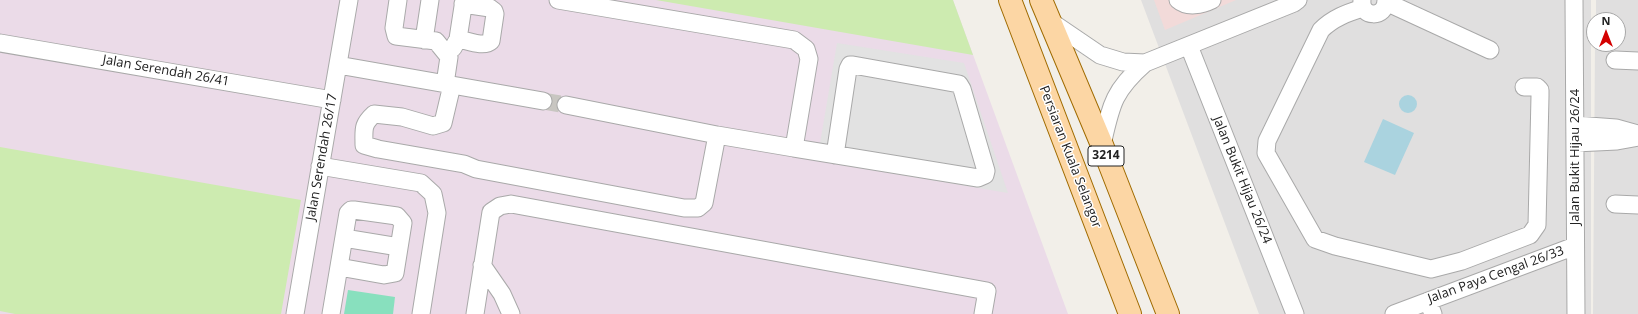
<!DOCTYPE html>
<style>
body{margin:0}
#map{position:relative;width:1638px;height:314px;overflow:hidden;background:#f2efe9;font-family:"Open Sans",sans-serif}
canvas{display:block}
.north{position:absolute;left:1586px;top:12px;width:40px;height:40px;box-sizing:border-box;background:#fff;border:1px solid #a7a7a7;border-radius:50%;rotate:0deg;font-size:11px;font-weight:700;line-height:16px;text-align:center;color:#222}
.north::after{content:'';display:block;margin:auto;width:14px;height:18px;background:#d40000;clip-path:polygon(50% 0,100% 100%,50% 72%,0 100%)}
</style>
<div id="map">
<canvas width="1638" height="314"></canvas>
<div class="north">N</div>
</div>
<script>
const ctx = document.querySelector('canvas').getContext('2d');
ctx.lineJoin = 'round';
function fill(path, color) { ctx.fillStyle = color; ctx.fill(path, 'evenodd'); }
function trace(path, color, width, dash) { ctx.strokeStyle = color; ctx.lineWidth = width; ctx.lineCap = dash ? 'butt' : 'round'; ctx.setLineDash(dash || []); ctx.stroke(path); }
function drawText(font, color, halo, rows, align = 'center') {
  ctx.font = font + ' "Open Sans",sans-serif'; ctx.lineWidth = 3; ctx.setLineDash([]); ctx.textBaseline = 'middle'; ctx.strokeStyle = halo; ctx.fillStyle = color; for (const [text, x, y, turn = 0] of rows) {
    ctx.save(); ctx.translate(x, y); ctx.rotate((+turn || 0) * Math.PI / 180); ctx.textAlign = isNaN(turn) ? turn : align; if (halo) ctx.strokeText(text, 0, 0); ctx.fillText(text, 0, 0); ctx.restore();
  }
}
fill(new Path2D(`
 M 1141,0 L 1591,0 L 1591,314 L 1259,314 Z
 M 1596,0 L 1638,0 L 1638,314 L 1593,314 L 1595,44 L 1618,44 L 1618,20 L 1596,20 Z`), '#e0dfdf');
fill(new Path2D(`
 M 1154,0 L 1236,0 L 1165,30 Z`), '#f2dad9');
fill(new Path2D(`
 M 0,0 L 953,0 L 1068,314 L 0,314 Z`), '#ebdbe8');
fill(new Path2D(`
 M 656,0 L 953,0 L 973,55 Z
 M 0,147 L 301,200 L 281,314 L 15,314 L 0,311 Z`), '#cdebb0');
fill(new Path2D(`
 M 348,290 L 395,297 L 393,314 L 344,314 Z`), '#88e0be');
fill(new Path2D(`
 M 837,43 L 964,63 L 1008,193 L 817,161 Z`), '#e2e2e2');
fill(new Path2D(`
 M1399 104a9 9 0 1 1 18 0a9 9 0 1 1-18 0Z
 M 1383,119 L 1414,133 L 1395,175 L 1364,162 Z`), '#aad3df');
trace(new Path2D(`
 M 543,101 L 566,105`), '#c8c6c1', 17, [17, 8]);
const minor = new Path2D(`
 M 398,0 L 394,28 L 396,36 L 436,41 L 449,57 L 445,84
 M 558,0 L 794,40 L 806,49 L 809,59 L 794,148 L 717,135 L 566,105
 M 1178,0 C 1187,8 1202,5 1212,0
 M 1362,0 C 1360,18 1386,19 1386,0
 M 1574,0 L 1576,314
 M 1386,2 L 1490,50
 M 1363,8 C 1347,13 1333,18 1321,30 L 1267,141 L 1266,153 L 1315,239 L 1335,246 L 1431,269 L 1462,261 L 1530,235 L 1537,225 L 1540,96 L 1540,90 L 1537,87 L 1524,87
 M 1050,21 L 1100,55 L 1123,62 L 1145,63
 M 458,39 C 466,40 484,48 491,41 L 495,14 L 494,11 L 490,8 L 463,4
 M 424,40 L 430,0
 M 0,43 L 332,100
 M 1189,46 L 1295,314
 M 453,48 L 458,39 L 464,0
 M 1615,60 L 1638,61
 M 338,65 L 543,101
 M 452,85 L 443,123 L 433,126 L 402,117 L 374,114 C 362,125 364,129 364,145 L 378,149 L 464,164 L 476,169 L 684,208 L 698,208 L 704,203 L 717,135
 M 1575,125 L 1616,128 L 1638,134
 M 1575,143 L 1617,141 L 1638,137
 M 1102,145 C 1111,105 1113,91 1145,63 L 1294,3 L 1298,0
 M 794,148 L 978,178 L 985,175 L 986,171 L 962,89 L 959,84 L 853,65 L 850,65 L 848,69 L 835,155
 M 320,166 L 421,183 L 433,194 L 437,213 L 421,314
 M 1615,204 L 1638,205
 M 344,238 L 399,247
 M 482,265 L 502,294 L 511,314
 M 1428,301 L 1433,314
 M 295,314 L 349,0
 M 331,314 L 348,213 L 351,210 L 354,210 L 397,216 L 403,223 L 395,273 L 384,275 L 339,267
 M 475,314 L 491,212 L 500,206 L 511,204 L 987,291 L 983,314
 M 1394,314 L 1575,246`);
const major = new Path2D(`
 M 1010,0 L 1130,314
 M 1041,0 L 1102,145 L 1168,314`);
trace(minor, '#a9a9a9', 19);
trace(major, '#a06b00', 24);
trace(minor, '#fff', 17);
trace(major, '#fcd6a4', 22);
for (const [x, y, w] of [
 [1106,156,36]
]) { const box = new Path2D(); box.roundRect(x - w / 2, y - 10, w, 20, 3); ctx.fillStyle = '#fff'; ctx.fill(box); trace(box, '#222', 1); }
drawText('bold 12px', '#222', null, [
 ["3214",1106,156]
]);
drawText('13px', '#222', '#fff', [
 ["Jalan Serendah 26/41",166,71,10],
 ["Jalan Serendah 26/17",322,157,-80],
 ["Persiaran Kuala Selangor",1070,157,69],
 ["Jalan Bukit Hijau 26/24",1575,157,-90],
 ["Jalan Bukit Hijau 26/24",1242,180,68],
 ["Jalan Paya Cengal 26/33",1496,275,-20]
]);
</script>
